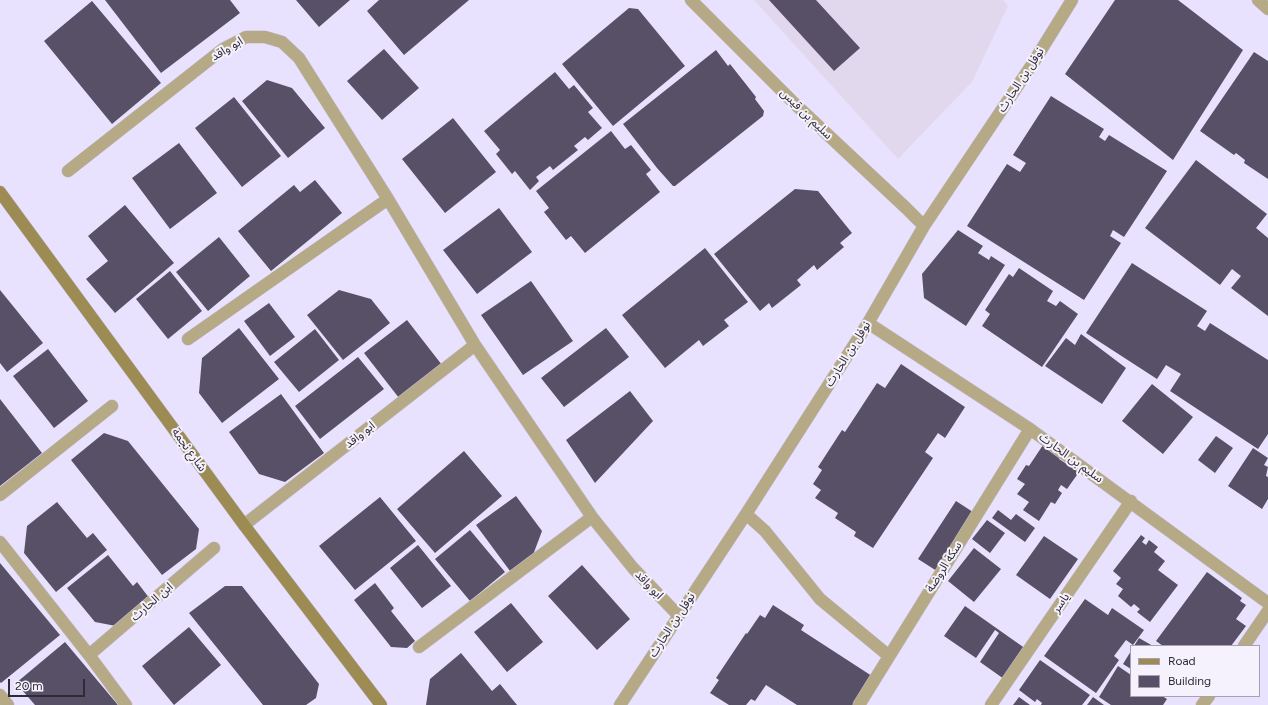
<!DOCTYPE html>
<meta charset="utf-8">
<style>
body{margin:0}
#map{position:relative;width:1268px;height:705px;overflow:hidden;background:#e9e2ff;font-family:Figtree,sans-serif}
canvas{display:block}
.legend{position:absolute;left:1130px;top:645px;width:130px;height:52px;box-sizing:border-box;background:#f5f2fe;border:1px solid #a6a3ae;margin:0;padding:5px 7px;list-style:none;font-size:12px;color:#2f2c37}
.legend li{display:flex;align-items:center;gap:8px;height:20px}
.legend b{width:20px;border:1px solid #a6a3ae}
.scale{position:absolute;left:8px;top:679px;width:77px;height:18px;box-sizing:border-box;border:2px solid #2f2c37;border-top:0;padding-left:5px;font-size:12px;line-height:14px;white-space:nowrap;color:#2f2c37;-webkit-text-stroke:3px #f5f2fe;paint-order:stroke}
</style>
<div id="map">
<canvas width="1268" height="705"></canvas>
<ul class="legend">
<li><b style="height:5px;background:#9c8c53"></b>Road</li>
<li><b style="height:11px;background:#585067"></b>Building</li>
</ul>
<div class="scale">20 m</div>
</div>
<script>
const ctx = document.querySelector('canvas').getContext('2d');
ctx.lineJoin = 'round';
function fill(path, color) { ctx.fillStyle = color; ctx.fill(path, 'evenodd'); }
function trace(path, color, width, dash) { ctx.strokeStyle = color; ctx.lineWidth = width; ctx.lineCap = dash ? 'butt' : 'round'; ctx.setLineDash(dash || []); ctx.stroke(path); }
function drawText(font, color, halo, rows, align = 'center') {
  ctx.font = font + ' Figtree,"Noto Sans Arabic",sans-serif'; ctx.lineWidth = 4; ctx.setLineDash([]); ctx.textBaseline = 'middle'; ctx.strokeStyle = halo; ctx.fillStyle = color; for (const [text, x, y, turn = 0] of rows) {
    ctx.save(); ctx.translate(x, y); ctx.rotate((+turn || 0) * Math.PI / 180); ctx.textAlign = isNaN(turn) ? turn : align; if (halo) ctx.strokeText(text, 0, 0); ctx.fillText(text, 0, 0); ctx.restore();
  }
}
fill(new Path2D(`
 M 754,0 L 1003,0 L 1008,6 L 972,82 L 898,159 Z`), '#e2d8ed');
fill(new Path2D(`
 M 105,0 L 230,0 L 240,13 L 161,73 Z
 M 296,0 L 350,0 L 319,27 Z
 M 379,0 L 469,0 L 404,55 L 367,11 Z
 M 769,0 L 816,0 L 860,48 L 834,71 Z
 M 1115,0 L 1178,0 L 1243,50 L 1173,160 L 1065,74 Z
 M 92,1 L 161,83 L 112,124 L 44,41 Z
 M 629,8 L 638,9 L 685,66 L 613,126 L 562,64 Z
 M 384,49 L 419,88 L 382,120 L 347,81 Z
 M 716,50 L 728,66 L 730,64 L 756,97 L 755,99 L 764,111 L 763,116 L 675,186 L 673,186 L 657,168 L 623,124 Z
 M 1254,52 L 1268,61 L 1268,179 L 1244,163 L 1245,160 L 1236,153 L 1234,155 L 1200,131 Z
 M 555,72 L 569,89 L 574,85 L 593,108 L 588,112 L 602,128 L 588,140 L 585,137 L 574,146 L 578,150 L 553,170 L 550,166 L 536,177 L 539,181 L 530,190 L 515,171 L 512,174 L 496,154 L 500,150 L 484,131 Z
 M 267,80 L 292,88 L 325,128 L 288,158 L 242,101 Z
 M 1051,96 L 1104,129 L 1099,137 L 1105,141 L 1109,135 L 1167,171 L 1124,237 L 1113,230 L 1110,236 L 1121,243 L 1084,300 L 967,226 L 1007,164 L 1020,172 L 1026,163 L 1013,155 Z
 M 234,97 L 281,156 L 242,187 L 195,128 Z
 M 453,118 L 496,172 L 445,213 L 402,159 Z
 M 611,131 L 625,149 L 631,145 L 651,170 L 646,174 L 660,192 L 585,253 L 571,236 L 566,240 L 544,212 L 549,208 L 536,191 Z
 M 179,143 L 217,193 L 170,229 L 132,178 Z
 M 1196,160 L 1267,214 L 1256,228 L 1268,238 L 1268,316 L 1231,288 L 1241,276 L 1232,269 L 1220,285 L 1145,228 Z
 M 315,180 L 342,213 L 271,271 L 238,231 L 294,185 L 300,192 Z
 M 795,189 L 818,191 L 852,233 L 840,243 L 844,247 L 817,270 L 814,265 L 797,280 L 801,285 L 772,308 L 769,303 L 760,311 L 714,254 Z
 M 125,205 L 174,263 L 115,313 L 86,279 L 108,261 L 88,236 Z
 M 499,208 L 532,252 L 477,294 L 443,250 Z
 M 958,230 L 983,246 L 978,253 L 989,260 L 991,256 L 1005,265 L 966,326 L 924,298 L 922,274 Z
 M 219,237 L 250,276 L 208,311 L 176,272 Z
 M 705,248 L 748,302 L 724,320 L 729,326 L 703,346 L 699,340 L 665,368 L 622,315 Z
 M 1132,263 L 1207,311 L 1197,326 L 1205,331 L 1210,323 L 1268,360 L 1268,434 L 1258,449 L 1170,391 L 1181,374 L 1166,365 L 1157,379 L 1086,333 Z
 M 1019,268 L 1053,291 L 1047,301 L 1056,306 L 1060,301 L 1078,314 L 1042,367 L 982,326 L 990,314 L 985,310 L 1009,274 L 1013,277 Z
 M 170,271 L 202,311 L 168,339 L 136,299 Z
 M 531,281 L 573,341 L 523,375 L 481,315 Z
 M 0,290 L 43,343 L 7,372 L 0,363 Z
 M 339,290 L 371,299 L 390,323 L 343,360 L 307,315 Z
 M 269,303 L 295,337 L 270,356 L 244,321 Z
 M 407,320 L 442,365 L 399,398 L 364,353 Z
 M 239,328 L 279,379 L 222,423 L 199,393 L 202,358 Z
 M 606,328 L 629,357 L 564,407 L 541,378 Z
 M 315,329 L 339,360 L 299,392 L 274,362 Z
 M 1081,334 L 1126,368 L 1102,404 L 1045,366 L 1066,338 L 1075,345 Z
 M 48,349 L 88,401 L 54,428 L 13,376 Z
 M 358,357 L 384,389 L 320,439 L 295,406 Z
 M 901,364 L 965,407 L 945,438 L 938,433 L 925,452 L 933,458 L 873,548 L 854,536 L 856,532 L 835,518 L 838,513 L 815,498 L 821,490 L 813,484 L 822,470 L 818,467 L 842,430 L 845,432 L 877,383 L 885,388 Z
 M 1152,384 L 1193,417 L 1163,454 L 1122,421 Z
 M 630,391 L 653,421 L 595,483 L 566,440 Z
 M 281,394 L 324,453 L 285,482 L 259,474 L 229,432 Z
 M 0,399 L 42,453 L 0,486 Z
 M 104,433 L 128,441 L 199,529 L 196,549 L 162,575 L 71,460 Z
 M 1216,436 L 1233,448 L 1215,473 L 1198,460 Z
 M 1043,445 L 1060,457 L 1059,459 L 1079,472 L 1067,489 L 1061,485 L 1058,490 L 1062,493 L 1055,504 L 1051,502 L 1039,521 L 1023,510 L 1029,502 L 1017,494 L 1025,484 L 1017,479 L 1026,465 L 1029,466 Z
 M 1253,448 L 1268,458 L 1264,465 L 1268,467 L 1266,476 L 1268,477 L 1268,499 L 1262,509 L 1228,486 Z
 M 464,451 L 502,496 L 435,553 L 397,509 Z
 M 516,496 L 542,531 L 533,555 L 510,571 L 476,525 Z
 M 380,497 L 416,541 L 355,590 L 319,546 Z
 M 956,501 L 976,514 L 940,573 L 918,559 Z
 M 57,502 L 87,538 L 93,533 L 107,550 L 56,592 L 24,553 L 27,526 Z
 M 998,510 L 1011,520 L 1016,514 L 1035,528 L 1025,542 L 992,518 Z
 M 987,520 L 1005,533 L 990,553 L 972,539 Z
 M 470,530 L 505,572 L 470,601 L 435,559 Z
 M 1141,535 L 1145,538 L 1142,542 L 1146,545 L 1149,540 L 1158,547 L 1154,552 L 1165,561 L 1158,570 L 1178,585 L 1150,622 L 1137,612 L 1140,609 L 1134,604 L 1131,607 L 1118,596 L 1123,589 L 1116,584 L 1121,578 L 1113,571 Z
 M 1044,536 L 1078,559 L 1050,599 L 1016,575 Z
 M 418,545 L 451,586 L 422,608 L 390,568 Z
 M 974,548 L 1001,569 L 974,602 L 948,581 Z
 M 108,555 L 133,586 L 137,582 L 150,599 L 116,626 L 95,622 L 67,588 Z
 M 0,563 L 60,635 L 1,683 L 0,682 Z
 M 582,565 L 630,619 L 597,650 L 548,596 Z
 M 1207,572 L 1242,598 L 1240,601 L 1246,605 L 1236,619 L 1246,626 L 1231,646 L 1163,646 L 1156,641 Z
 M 375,583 L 394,608 L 391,611 L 415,641 L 407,648 L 391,647 L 354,600 Z
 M 225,586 L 242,586 L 319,684 L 316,698 L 306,705 L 263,705 L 189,613 Z
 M 1085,599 L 1108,615 L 1112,608 L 1144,630 L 1133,645 L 1126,640 L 1114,656 L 1119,660 L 1096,693 L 1044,656 Z
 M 511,603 L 543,642 L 507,672 L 474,632 Z
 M 773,605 L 804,625 L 801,630 L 875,678 L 857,705 L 797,705 L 766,685 L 755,701 L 751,699 L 746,705 L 729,705 L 710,693 L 719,680 L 716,678 L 746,633 L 747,634 L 760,615 L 765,618 Z
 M 965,606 L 1026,649 L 1004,679 L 980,662 L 999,633 L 995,630 L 976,658 L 944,636 Z
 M 189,627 L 221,665 L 174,705 L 142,666 Z
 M 1139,638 L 1153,646 L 1134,646 Z
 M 65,642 L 118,705 L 35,705 L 16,683 Z
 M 1131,651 L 1131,669 L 1123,664 Z
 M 461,653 L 492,691 L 500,684 L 517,705 L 426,705 L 430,679 Z
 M 1040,660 L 1090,695 L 1082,705 L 1041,705 L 1042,703 L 1037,699 L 1035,702 L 1019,690 Z
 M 1118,666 L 1131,675 L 1131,696 L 1162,696 L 1167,699 L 1163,705 L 1111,705 L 1099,697 Z
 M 1019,697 L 1030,705 L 1013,705 Z
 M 1093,697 L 1104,705 L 1087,705 Z`), '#585067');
const minor = new Path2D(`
 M 691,0 L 796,105 L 906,208 L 924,226
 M 1258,0 L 1268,9
 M 68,171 L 223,49 L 246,37 L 265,37 L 282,42 L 299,58 L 388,199 L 475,345 L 592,517 L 633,568 L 678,615
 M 868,323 L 1030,429 L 1268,603
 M 188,339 L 388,199
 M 0,495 L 112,406
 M 746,514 L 765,531 L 820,599 L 889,656
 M 244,525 L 475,345
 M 0,542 L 89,655 L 126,705
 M 1244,646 L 1268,611
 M 419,647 L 592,517
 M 89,655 L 214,548
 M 0,695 L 8,705
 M 620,705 L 746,514 L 868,323 L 924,226 L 1033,63 L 1072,0
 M 859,705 L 1030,429
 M 991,705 L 1131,501
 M 1202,705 L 1209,696`);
const secondary = new Path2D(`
 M 0,192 L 244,525 L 381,705`);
trace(minor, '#c4bed7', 13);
trace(secondary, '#c4bed7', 13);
trace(minor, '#b5aa85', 12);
trace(secondary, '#9c8c53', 12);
drawText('12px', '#2f2c37', '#f5f2fe', [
 ["ابو واقد",227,49,-31],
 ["نوفل بن الحارث",1021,80,-57],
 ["سليم بن قيس",806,114,44],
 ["نوفل بن الحارث",848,354,-58],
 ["ابو واقد",360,435,-38],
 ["شارع نجمة",189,450,54],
 ["سليم بن الحارث",1071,458,36],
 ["سكة الروضة",944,567,-58],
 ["ابو واقد",649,585,46],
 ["ابن الحارث",152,602,-41],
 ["ياسر",1061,603,-56],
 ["نوفل بن الحارث",672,625,-57]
]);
</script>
